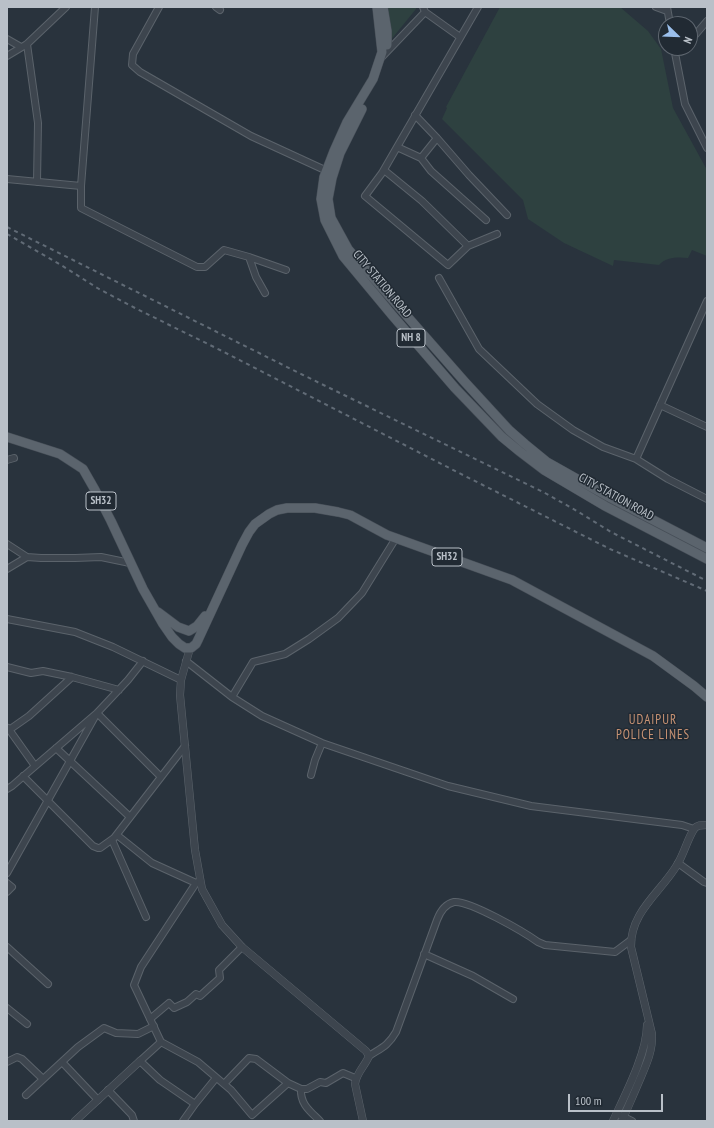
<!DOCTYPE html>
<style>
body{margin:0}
#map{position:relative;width:714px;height:1128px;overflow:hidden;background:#29333d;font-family:"PT Sans Narrow",sans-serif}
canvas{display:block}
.frame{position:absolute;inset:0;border:8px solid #b9c0c8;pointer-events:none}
.north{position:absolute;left:658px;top:16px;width:40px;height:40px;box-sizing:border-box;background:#212a33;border:1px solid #5e666f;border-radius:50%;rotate:113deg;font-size:11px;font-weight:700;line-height:16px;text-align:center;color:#b9c0c8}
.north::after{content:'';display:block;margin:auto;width:14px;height:18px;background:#9bbfeb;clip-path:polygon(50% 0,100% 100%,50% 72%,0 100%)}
.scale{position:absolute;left:568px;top:1094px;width:95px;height:18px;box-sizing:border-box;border:2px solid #b9c0c8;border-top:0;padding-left:5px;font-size:12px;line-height:14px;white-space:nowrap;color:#b9c0c8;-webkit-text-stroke:3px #212a33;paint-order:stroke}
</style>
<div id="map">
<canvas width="714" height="1128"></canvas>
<div class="frame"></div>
<div class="north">N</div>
<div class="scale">100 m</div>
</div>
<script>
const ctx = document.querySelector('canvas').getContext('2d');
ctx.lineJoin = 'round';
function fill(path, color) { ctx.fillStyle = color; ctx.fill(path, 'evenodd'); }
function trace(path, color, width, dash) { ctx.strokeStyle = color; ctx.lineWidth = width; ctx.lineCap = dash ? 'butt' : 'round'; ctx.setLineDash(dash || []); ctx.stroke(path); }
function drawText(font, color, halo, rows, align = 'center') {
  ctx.font = font + ' "PT Sans Narrow",sans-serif'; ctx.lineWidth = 3; ctx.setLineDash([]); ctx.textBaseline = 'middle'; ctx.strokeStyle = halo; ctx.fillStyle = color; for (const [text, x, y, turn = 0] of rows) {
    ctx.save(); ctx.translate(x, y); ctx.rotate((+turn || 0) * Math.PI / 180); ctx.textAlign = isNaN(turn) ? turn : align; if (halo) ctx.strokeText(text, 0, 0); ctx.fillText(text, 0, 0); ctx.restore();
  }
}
fill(new Path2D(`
 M 387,7 L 416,7 L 416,9 L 390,41 Z
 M 500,7 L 620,7 L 648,31 L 661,49 L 673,108 L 707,170 L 707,256 L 692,250 L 688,258 C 678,257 666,257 659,265 L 614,260 L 613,266 L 564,243 L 528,219 L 523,200 L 442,119 L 447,108 L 446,107 Z`), '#2e4140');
const minor = new Path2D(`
 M 159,7 L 133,54 L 132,65 L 140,72 L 251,136 L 327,171
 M 216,7 L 220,10
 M 478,7 L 382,173 L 365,196 L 448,265 L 468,246 L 497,234
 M 656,7 L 667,11
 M 667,7 L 670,24
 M 425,12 L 460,37
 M 7,39 L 21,47
 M 690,41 L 707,21
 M 27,44 L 38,123 L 37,182
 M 674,48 L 685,104 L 707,148
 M 675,52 L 683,48
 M 7,56 L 27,44 L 66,7
 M 381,58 L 425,12 L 423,7
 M 415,115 L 437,138 L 421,158 L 431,171 L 486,220
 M 437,138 L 469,175 L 507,215
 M 397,147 L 421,158
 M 384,170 L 422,201 L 468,246
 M 7,179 L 81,186 L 81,208 L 197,267 L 205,267 L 224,250 L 249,257
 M 81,186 L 95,7
 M 439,278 L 479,349 L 537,404 L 573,430 L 603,447 L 636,459 L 668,479 L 707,499
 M 265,293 L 256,277 L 249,257 L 286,270
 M 660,405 L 707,427
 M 636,459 L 707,301
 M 7,460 L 14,458
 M 7,544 L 27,557 L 41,558 L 75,558 L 101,557 L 130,563
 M 7,569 L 27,557
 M 7,619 L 75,632 L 113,647 L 181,680
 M 186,661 L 232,697 L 262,716 L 322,743 L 448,786 L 531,806 L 682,825 L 694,829
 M 7,667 L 31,673 L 43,671 L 72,677 L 119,690
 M 232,697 L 253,662 L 285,654 L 309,639 L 338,618 L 362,593 L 396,538
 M 8,728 L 35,766
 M 9,730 L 29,716 L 72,677
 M 56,748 L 130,817
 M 311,775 L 315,760 L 322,743
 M 23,776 L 93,846 L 98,848 L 100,848 L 114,838 L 185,746
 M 7,789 L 12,786 L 97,713 L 128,680 L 143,661
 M 117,835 L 152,863 L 196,883
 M 112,840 L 146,917
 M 678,863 L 704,882 L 707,883
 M 7,873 L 97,713 L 161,777
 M 7,883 L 12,887 L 7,892
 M 7,947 L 48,984
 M 424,954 L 473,976 L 513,999
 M 7,1008 L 27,1024
 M 150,1019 L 169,1003 L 174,1008 L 187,1002 L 196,994 L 200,996 L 220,978 L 219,970 L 242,947
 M 161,1042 L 198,1062 L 231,1090 L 252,1115 L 288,1083 L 301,1089 L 307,1089 L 320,1082 L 326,1083 L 343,1073 L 355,1078
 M 369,1056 C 381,1048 388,1046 396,1032 L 437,920 C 440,912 445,904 454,902 C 469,900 524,932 538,942 L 545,945 L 615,952 L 631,940
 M 7,1062 L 17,1057 L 22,1059 L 43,1079
 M 62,1062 L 98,1100
 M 224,1084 L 249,1058 L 256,1059 L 288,1083
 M 301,1089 C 300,1104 310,1111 320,1121
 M 108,1090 L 132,1115 L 134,1121
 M 26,1095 L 78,1047 L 104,1028 L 116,1033 L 138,1034 L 154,1026
 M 195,1104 L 160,1080 L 140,1061 L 161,1042 L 134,985 L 141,967 L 196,883 L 200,881
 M 620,1115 L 632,1121
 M 183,1121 L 195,1104 L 216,1078`);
const tertiary = new Path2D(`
 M 190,648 L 181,680 L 180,695 L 195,850 L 202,889 L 222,925 L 242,947 L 366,1051 L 369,1056 C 365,1066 356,1073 355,1084 L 363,1121
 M 75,1121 L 140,1061
 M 613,1121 C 625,1095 647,1053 647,1025
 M 622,1121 C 627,1109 633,1096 638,1084 C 645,1067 653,1052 652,1034 L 631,947 C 630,912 661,892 677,865 C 684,854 687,840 694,829 C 697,825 701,825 707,825`);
const primary = new Path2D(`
 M 377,7 L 382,52 L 373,79 L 347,122 L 334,151 L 324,177 L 321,199 L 325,220 L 343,256 L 392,315 L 455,388 L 502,437 L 519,451 L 544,470 L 605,506 L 707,559
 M 383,7 L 387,31 L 387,45
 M 362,109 L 340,153 L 332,178 L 328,199 L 331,218 L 348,249 L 464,381 L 509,430 L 525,444 L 547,462 L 611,498 L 707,548
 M 7,437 L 60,454 L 83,469 L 95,490 L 111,521 L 143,589 L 163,624 L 172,637 L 179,644 L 185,648 L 191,648 L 196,644 L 198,640 L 242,545 L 249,532 L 255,524 L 269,514 L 277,510 L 287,508 L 315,508 L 338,512 L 350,515 L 387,535 L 512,580 L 653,656 L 694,686 L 707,697
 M 158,612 L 178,627 L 189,631 L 197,626 L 205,616`);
trace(minor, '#5b636b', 8);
trace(tertiary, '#5b636b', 8);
trace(primary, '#464e57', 10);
trace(minor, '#3d454e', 6);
trace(tertiary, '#3d454e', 7);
trace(primary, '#5b646d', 9);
trace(new Path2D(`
 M 7,227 L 303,375 L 545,493 L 577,511 L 611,532 L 707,581
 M 7,234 L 61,265 L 99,289 L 135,308 L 220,350 L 459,473 L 610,549 L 707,591`), '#616b76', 2, [4, 4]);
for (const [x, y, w] of [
 [411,338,28],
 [101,501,30],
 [447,557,30]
]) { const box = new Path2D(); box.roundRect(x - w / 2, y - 9, w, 18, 3); ctx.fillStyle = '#212a33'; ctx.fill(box); trace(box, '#b9c0c8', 1); }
drawText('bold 11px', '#b9c0c8', null, [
 ["NH 8",411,338],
 ["SH32",101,501],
 ["SH32",447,557]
]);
drawText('12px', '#b9c0c8', '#212a33', [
 ["CITY STATION ROAD",382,284,50],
 ["CITY STATION ROAD",616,497,29]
]);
ctx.letterSpacing = '1px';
drawText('13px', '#c89374', '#212a33', [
 ["UDAIPUR",653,720],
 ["POLICE LINES",653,735]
]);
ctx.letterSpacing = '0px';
</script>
